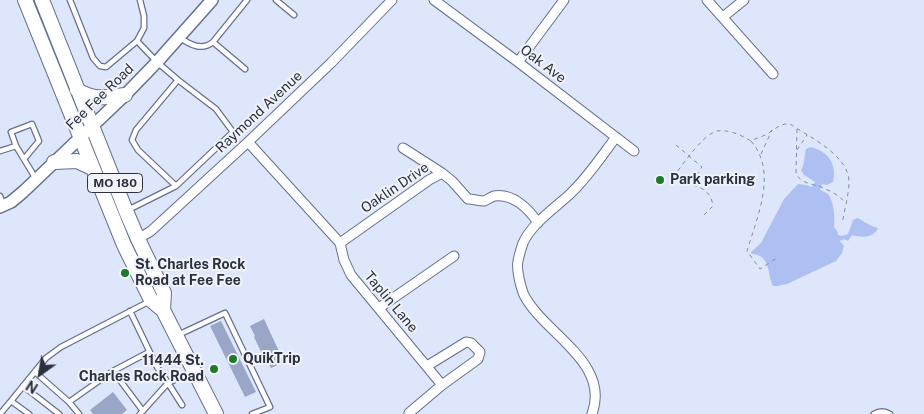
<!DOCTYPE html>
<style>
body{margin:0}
#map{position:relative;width:924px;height:414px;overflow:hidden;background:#dee6fb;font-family:"Public Sans",sans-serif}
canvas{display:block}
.north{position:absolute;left:15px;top:349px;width:50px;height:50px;-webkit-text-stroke:4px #f0f3fa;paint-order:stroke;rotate:212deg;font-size:14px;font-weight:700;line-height:20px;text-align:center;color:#2c313f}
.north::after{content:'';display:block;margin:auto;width:18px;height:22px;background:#2c313f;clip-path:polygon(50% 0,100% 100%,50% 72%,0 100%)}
</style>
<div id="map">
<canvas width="924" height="414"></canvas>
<div class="north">N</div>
</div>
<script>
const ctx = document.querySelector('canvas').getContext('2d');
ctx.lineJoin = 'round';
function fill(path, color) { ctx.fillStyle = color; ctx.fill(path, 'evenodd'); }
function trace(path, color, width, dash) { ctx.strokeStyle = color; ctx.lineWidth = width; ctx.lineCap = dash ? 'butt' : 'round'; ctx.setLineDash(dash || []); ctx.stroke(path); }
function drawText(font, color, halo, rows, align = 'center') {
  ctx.font = font + ' "Public Sans",sans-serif'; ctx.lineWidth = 4; ctx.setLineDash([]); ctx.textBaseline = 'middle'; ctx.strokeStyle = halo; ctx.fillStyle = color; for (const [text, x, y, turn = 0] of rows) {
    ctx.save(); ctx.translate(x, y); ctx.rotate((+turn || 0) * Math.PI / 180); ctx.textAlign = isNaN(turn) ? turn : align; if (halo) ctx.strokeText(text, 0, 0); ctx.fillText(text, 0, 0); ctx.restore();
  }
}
fill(new Path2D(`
 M 811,147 C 829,152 837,164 833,182 L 827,185 L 822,184 L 820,190 C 823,191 825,192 828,194 C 834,201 835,218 834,227 L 837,231 L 838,235 L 842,236 L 848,234 L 853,220 L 858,218 C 865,222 870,226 878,228 C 874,238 861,238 852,235 L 848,241 L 844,239 L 840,241 L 844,246 L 842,253 L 836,261 L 787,284 L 777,286 L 773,286 C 767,274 771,255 752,254 L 751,252 L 761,243 L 784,199 L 798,184 L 806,185 L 812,187 L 815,182 L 804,175 L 801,170 C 805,164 804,155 806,149 Z`), '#aec0f1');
fill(new Path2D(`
 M 264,319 L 284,362 L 271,368 L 266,359 L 265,360 L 254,337 L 255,336 L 250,326 Z
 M 221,321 L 256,392 L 245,397 L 210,326 Z
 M 113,392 L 127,410 L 122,414 L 93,414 L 90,410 Z`), '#9aa6c7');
const service = new Path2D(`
 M 70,0 L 93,58 L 100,66 L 106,67 L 137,41
 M 276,0 L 294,15
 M 180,38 C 191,45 202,51 213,42 L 247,0
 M 213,42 L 245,69
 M 16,146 L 11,132 L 32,124 L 39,141 L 24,159
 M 0,151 L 16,146 L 36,179
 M 176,186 L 138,150 L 132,140 L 136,130 L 178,80
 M 0,196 L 3,204
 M 128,210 L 176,186 L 233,132 L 216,109 L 178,80 L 157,62 L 137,41 L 144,28 L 144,16 L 140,0
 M 130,311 L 157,367 L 168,383 L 182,405
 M 178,335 L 225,313 L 270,407 L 252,414
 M 113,371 L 149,352
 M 35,372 L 69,402
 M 23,386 L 59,414
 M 0,414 L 11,401
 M 29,414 L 11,401 L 46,358 L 61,347 L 150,301
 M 79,414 L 69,402 L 113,371 L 143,411
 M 140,414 L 168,383 L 193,371
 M 874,414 C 879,411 885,411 890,414`);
const minor = new Path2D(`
 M 434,0 L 518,62 L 634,151
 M 707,0 L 773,74
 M 723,17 L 744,0
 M 518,62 L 564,0
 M 248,142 L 340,243 L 344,260 L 351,275 L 442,385
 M 403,148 L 442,173
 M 138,239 L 151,231 L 248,142 L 331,63 L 392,0
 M 340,243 L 429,180 L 442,173 L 452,181 L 468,199 C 473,199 479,201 484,201 C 487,200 491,197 494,196 C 513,193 529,209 538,223
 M 379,308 L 454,256
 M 409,413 L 442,385 L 478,359 L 480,352 L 471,343 L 466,342 L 427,366
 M 592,414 C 611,362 544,334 524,295 C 521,288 516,269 518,261 C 519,256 521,249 523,243 C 532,223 555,208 570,194 C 588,177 601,157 616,137`);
const tertiary = new Path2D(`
 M 0,207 L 11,202 L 23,192 L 125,95 L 157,62 L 212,0`);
const primary = new Path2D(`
 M 25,0 L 124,245 L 151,300 L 163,310 L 216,414
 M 42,0 L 126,211 L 138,239 L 164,293 L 163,310
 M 77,90 C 96,101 105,97 125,95
 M 54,162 L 77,161 L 92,168`);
trace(service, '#65708f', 7);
trace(minor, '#65708f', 11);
trace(tertiary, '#65708f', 14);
trace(primary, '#65708f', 16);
trace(new Path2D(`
 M 797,129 L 796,174 C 801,183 812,184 821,187 C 830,191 840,195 845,203
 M 751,141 C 778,172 757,217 747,251 L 760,269 L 777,258
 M 676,145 L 702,167 L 695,177 L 692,184
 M 797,150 L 807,135
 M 761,154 L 772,130
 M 673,177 C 682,166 703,134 717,131 C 728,129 741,135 751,141 C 756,138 762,137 767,134 C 775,129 781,123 790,124 C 809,137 849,155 849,182 C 849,194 844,212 842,224
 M 685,183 C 698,186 711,189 713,206 L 703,216`), '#858b9d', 1, [4, 4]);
trace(service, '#fff', 4.5);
trace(minor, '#fff', 9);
trace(tertiary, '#fff', 11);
trace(primary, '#fff', 14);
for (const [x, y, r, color] of [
 [660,180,5,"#1e7a29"],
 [125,273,5,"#1e7a29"],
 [233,359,5,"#1e7a29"],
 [214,369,5,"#1e7a29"]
]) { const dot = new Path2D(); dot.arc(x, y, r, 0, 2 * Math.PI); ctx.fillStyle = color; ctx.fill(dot); trace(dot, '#f0f3fa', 2); }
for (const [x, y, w] of [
 [115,183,55]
]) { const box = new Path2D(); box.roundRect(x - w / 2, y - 9.5, w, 19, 4); ctx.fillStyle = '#f0f3fa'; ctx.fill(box); trace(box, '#2c313f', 1); }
drawText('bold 12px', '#2c313f', null, [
 ["MO 180",115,183]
]);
drawText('14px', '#2c313f', '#f0f3fa', [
 ["Oak Ave",543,64,37],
 ["Fee Fee Road",100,97,-44],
 ["Raymond Avenue",259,112,-43],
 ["Oaklin Drive",395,188,-34],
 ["Taplin Lane",391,302,50]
]);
drawText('bold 14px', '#2c313f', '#f0f3fa', [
 ["Park parking",670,180],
 ["St. Charles Rock",135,265],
 ["Road at Fee Fee",135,281],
 ["QuikTrip",243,359],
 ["11444 St.",204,361,"right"],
 ["Charles Rock Road",204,377,"right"]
], 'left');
</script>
